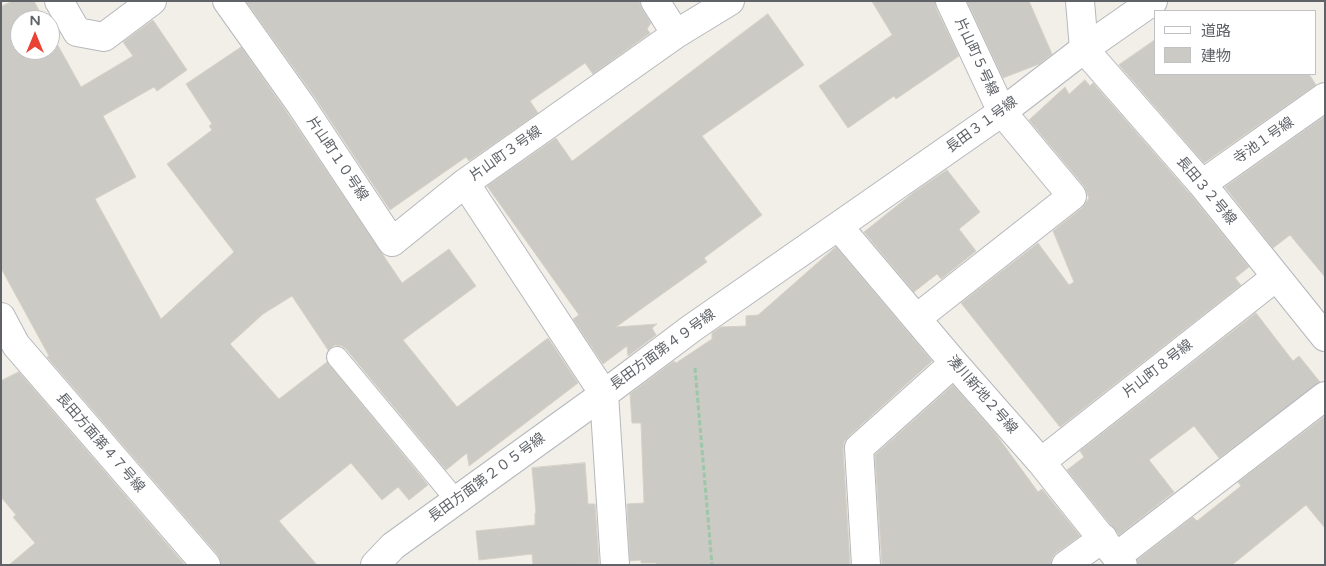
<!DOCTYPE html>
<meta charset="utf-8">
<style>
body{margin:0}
#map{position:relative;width:1326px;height:566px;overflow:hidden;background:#f1efe8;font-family:"Varela Round","Noto Sans JP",sans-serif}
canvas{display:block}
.frame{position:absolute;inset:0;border:2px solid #5f6368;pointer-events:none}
.legend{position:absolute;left:1154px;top:10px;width:162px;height:65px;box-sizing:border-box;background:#fff;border:1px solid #bfc1c3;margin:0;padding:6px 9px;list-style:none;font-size:15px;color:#5f6368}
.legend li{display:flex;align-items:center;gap:10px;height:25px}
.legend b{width:25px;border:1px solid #bfc1c3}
.north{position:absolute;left:10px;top:10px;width:50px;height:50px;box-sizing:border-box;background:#fff;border:1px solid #bfc1c3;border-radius:50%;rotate:0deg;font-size:14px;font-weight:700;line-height:20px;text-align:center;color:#5f6368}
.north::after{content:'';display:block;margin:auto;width:18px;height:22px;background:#ea4335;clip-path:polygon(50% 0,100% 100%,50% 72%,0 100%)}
</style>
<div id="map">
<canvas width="1326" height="566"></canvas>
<div class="frame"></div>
<ul class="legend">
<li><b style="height:6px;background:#fff"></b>道路</li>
<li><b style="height:14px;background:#cccac5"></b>建物</li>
</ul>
<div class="north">N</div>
</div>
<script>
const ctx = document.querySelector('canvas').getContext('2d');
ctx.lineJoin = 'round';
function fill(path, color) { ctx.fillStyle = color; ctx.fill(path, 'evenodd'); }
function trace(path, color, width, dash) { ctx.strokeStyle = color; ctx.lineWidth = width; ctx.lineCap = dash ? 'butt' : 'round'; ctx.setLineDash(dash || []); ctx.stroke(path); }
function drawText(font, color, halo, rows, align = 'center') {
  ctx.font = font + ' "Varela Round","Noto Sans JP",sans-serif'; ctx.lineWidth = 5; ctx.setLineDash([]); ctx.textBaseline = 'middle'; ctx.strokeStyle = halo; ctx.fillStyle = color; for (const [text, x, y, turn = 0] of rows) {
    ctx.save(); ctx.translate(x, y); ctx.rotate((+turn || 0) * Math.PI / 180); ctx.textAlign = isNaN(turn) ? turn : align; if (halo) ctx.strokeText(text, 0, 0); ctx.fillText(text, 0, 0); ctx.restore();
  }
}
const building = new Path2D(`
 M 13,1 L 34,1 L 44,20 L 20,20 L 20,50 L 50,50 L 50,31 L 81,87 L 133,56 L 123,42 L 153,20 L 187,70 L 157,91 L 154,87 L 103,116 L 136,177 L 95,199 L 161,319 L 234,252 L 167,164 L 212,130 L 209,126 L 212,124 L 186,84 L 241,47 L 288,114 L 402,283 L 449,249 L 476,286 L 403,340 L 457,407 L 548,338 L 578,383 L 469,466 L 467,453 L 446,470 L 346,349 L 342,346 L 335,345 L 328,350 L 292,296 L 263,314 L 230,344 L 279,399 L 327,362 L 428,485 L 409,500 L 398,487 L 382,500 L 351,463 L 279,521 L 317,565 L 221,565 L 218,555 L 47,357 L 49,356 L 1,268 L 1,7 Z
 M 246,1 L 639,1 L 642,9 L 651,23 L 647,29 L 650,33 L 593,74 L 585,63 L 530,101 L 538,113 L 469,161 L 466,157 L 390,210 L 314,96 Z
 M 872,1 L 935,1 L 936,8 L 959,56 L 896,99 L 894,96 L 848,128 L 819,86 L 892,35 Z
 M 967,1 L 1029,1 L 1052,54 L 1039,64 L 1003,78 Z
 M 768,14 L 804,65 L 702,136 L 762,215 L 704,258 L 707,262 L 616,327 L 657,324 L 652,328 L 656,335 L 628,356 L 627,346 L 603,364 L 573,319 L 579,315 L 487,186 L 556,138 L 572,161 Z
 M 1155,40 L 1155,74 L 1309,74 L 1316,85 L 1204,163 L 1119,65 Z
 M 1085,80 L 1090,86 L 1093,83 L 1190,194 L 1249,267 L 1235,278 L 1241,285 L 1060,427 L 961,303 L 1038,243 L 1069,285 L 1074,282 L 1053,231 L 1082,208 L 1089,198 L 1084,186 L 1029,120 L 1065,87 L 1069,94 Z
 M 1325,116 L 1325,277 L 1290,235 L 1273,248 L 1225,187 Z
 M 947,170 L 980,212 L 959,229 L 976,251 L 941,279 L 937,274 L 914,292 L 864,232 L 913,193 Z
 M 836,247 L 932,361 L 849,436 L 844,442 L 843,449 L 850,565 L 656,565 L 656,563 L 641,563 L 641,560 L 630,561 L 627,504 L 644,503 L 641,423 L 632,423 L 630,394 L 674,361 L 676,363 L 712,339 L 712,333 L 721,327 L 746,326 L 746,316 L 758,315 Z
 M 1256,313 L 1293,361 L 1299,356 L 1320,382 L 1219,458 L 1194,426 L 1149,460 L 1174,492 L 1119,535 L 1067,470 L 1084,457 L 1080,451 Z
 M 19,372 L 185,565 L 9,565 L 35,543 L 13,517 L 16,515 L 1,497 L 1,381 Z
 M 953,385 L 995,433 L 1038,492 L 1042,489 L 1080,536 L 1056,553 L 1052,558 L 1051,565 L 882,565 L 875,455 Z
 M 1325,416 L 1325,528 L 1306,505 L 1232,565 L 1138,565 L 1137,560 L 1193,517 L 1197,521 L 1241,486 L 1238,482 Z
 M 585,463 L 588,504 L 595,504 L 599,564 L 533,565 L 532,554 L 479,560 L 476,531 L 535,525 L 535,513 L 536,513 L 532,468 Z`);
fill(building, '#cccac5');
trace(building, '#d6d1c6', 1);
const service = new Path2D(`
 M 337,357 L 456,500`);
const minor = new Path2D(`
 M 59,1 L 77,32 L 104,37 L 152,1
 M 227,1 L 301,105 L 392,242 L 465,183
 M 655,1 L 676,34
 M 1080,1 L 1084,49 L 1202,184 L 1325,337
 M 1202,184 L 1325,97
 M 839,227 L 954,363 L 1041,462 L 1123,565
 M 1,317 L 16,345 L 206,565
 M 917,318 L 1072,196 L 1002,112 L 950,1
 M 1041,462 L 1276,277
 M 1117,556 L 1325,396
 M 615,565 L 604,394 L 465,183 L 676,34 L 730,1
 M 866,565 L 859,448 L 954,363
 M 1066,565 L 1103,538`);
const tertiary = new Path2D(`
 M 375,565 L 393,546 L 604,394 L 692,328 L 1002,112 L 1084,49 L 1153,1`);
trace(service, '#b5b8bc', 22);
trace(minor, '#b5b8bc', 30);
trace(tertiary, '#b5b8bc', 30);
trace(new Path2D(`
 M 695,368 L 712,565`), '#9cc7a9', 3, [5, 2.5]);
trace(service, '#fff', 20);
trace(minor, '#fff', 28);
trace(tertiary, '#fff', 28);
drawText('14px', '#5f6368', '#fff', [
 ["片山町５号線",976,57,65],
 ["長田３１号線",982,125,-36],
 ["寺池１号線",1264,141,-35],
 ["片山町３号線",506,154,-35],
 ["片山町１０号線",337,159,56],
 ["長田３２号線",1206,191,50],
 ["長田方面第４９号線",663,350,-36],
 ["片山町８号線",1158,369,-38],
 ["湊川新地２号線",982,395,49],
 ["長田方面第４７号線",100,443,49],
 ["長田方面第２０５号線",487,478,-36]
]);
</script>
